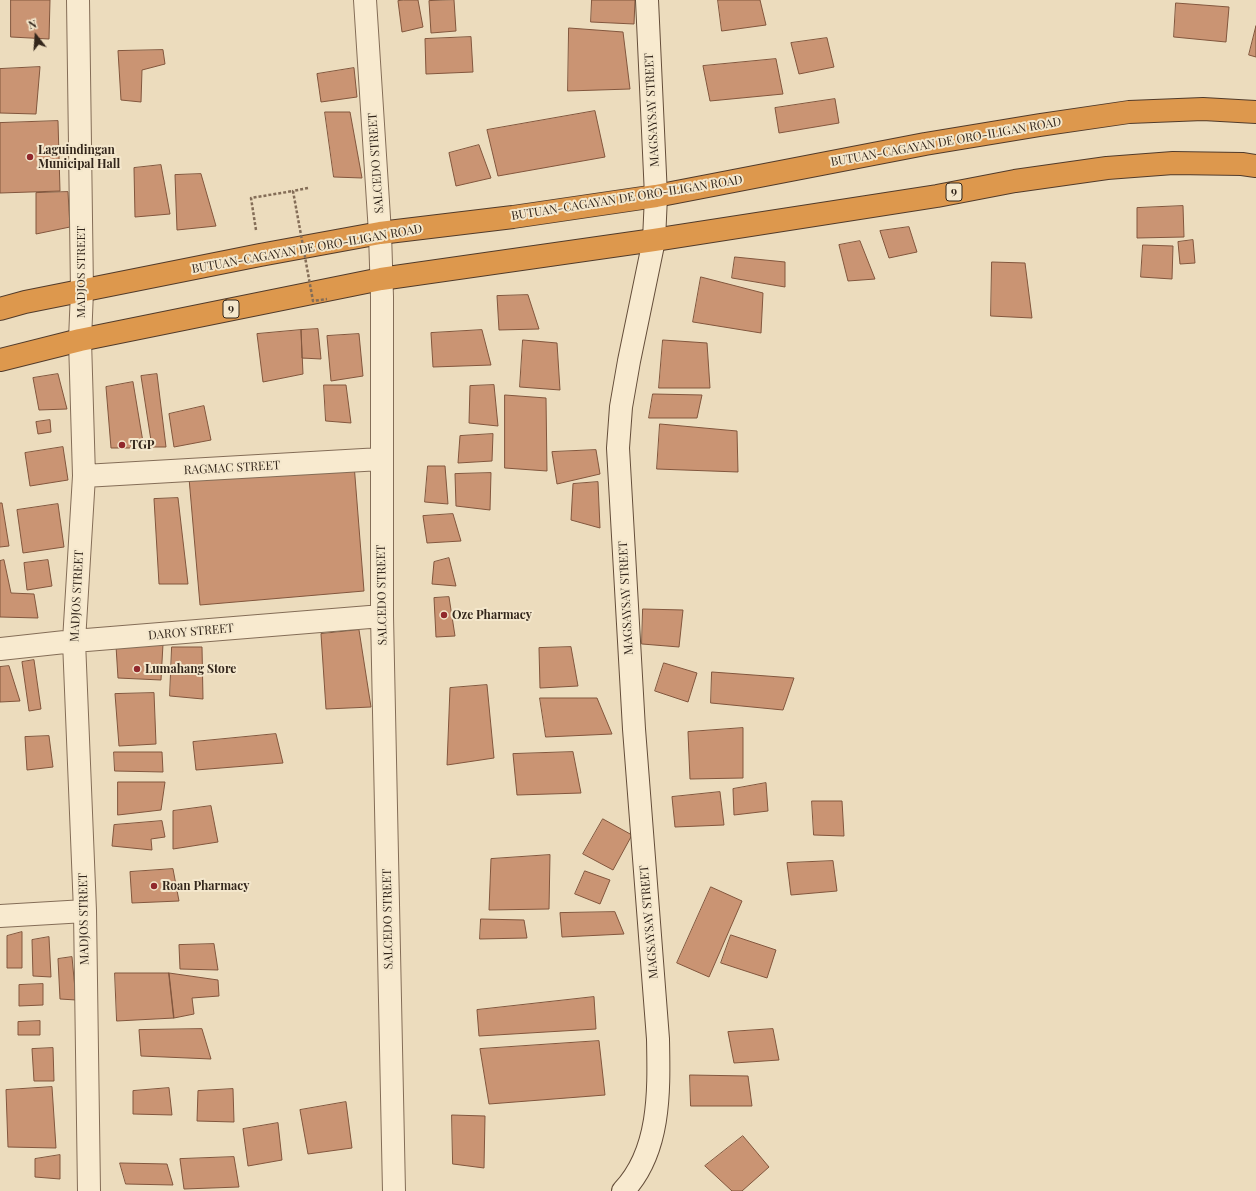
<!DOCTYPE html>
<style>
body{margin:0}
#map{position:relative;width:1256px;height:1191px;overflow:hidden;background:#ecdcbd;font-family:"Playfair Display",serif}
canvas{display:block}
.north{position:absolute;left:16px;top:16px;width:40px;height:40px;-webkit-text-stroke:3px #f4e7cc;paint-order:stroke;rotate:343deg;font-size:11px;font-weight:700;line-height:16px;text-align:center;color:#33261b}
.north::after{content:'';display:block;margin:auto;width:14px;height:18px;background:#33261b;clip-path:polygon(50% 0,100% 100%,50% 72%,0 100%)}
</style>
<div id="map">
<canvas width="1256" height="1191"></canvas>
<div class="north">N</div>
</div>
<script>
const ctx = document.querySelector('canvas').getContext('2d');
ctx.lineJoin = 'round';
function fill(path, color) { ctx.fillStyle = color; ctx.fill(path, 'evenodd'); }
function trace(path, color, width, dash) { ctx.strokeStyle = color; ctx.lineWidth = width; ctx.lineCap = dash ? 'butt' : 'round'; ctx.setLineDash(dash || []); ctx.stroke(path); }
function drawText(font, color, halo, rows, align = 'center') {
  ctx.font = font + ' "Playfair Display",serif'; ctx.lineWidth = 4; ctx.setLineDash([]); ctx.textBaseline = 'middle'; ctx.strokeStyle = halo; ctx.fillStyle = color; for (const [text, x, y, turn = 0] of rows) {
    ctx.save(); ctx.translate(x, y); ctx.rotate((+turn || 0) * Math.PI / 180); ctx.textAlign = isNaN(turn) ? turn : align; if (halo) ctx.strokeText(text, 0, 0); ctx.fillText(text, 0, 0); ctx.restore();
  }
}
const building = new Path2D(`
 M 11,0 L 50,0 L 49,39 L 11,37 Z
 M 404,0 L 418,0 L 423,27 L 402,32 L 398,1 Z
 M 454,0 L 456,31 L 431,33 L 429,1 Z
 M 592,0 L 635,0 L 634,24 L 591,22 Z
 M 718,0 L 760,0 L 766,25 L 722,31 Z
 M 1176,3 L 1229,7 L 1226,42 L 1174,37 Z
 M 1256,26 L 1256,57 L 1249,55 Z
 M 569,28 L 623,32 L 630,89 L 568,91 Z
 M 471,37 L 473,72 L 426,74 L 425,39 Z
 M 827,38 L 834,67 L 799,74 L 791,43 Z
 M 163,50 L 165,64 L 142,70 L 141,102 L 121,100 L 118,51 Z
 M 776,59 L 783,94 L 710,101 L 703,66 Z
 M 40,67 L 36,114 L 0,113 L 0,69 Z
 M 354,68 L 357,97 L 321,102 L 317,74 Z
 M 835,99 L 839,123 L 779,133 L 775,108 Z
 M 595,111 L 605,157 L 498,176 L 487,130 Z
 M 325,112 L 350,112 L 362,178 L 334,177 Z
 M 58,121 L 60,191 L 0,193 L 0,123 Z
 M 479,145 L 491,178 L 456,186 L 449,153 Z
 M 161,165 L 170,214 L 135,217 L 134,168 Z
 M 201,174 L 216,226 L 177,230 L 175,175 Z
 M 68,192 L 70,227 L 36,234 L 36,193 Z
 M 1183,206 L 1184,237 L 1137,238 L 1137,208 Z
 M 909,227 L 917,252 L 889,258 L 880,231 Z
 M 1193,240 L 1195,263 L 1180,264 L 1178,242 Z
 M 860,241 L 875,279 L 848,281 L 839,245 Z
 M 1143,245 L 1173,246 L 1172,279 L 1141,277 Z
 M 735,257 L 785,262 L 785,287 L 732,278 Z
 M 992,262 L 1025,263 L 1032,318 L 991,316 Z
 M 701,277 L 763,293 L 761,333 L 693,322 Z
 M 528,295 L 539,329 L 499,330 L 497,296 Z
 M 318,329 L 321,359 L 302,358 L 301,330 Z
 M 301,330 L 303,374 L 263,382 L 257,334 Z
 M 482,330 L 491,365 L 433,367 L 431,333 Z
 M 359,334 L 363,376 L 331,381 L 327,336 Z
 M 523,340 L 557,343 L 560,390 L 520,387 Z
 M 663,340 L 707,343 L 710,388 L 659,388 Z
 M 58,374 L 67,409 L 39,410 L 33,378 Z
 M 157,374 L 166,447 L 152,447 L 141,376 Z
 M 133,382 L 144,448 L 111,448 L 106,387 Z
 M 324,385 L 346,385 L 351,423 L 326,421 Z
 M 494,385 L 498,426 L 469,423 L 470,386 Z
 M 653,394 L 702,395 L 697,418 L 649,418 Z
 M 505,395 L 546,398 L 547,471 L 505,468 Z
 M 204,406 L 211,440 L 174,447 L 169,414 Z
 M 50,420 L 51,432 L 38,434 L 36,422 Z
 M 660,424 L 737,431 L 738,472 L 657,469 Z
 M 493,434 L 492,461 L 458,463 L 460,436 Z
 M 63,447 L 68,480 L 30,486 L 25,453 Z
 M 596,450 L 600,474 L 557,484 L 552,452 Z
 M 354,464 L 364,591 L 200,605 L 189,478 Z
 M 428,466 L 445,466 L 448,504 L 425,502 Z
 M 491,473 L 490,510 L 456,506 L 455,474 Z
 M 598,482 L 600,528 L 571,520 L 573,484 Z
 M 178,498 L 188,584 L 159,584 L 154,499 Z
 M 0,503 L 2,503 L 9,546 L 0,547 Z
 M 58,504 L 64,547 L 23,553 L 17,510 Z
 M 453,514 L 461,541 L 427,543 L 423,516 Z
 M 449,558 L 456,586 L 432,584 L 434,562 Z
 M 4,560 L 11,593 L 34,594 L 38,618 L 0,617 L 0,561 Z
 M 48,560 L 52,586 L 27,590 L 24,563 Z
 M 449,597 L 455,636 L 436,637 L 434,598 Z
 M 643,609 L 683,610 L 679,647 L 642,644 Z
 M 359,630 L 371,707 L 326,709 L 321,634 Z
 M 163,644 L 161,680 L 118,678 L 116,646 Z
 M 172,647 L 202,647 L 203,699 L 170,696 Z
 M 571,647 L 578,686 L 540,688 L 539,648 Z
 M 34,660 L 41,709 L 29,711 L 22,662 Z
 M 664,663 L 697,673 L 688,702 L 655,691 Z
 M 9,666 L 20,701 L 0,702 L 0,667 Z
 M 712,672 L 794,678 L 783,710 L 711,703 Z
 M 487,685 L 494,758 L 447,765 L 450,688 Z
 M 154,693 L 156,744 L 119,746 L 115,694 Z
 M 540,698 L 597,698 L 612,734 L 546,737 Z
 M 743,728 L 743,778 L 690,779 L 688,732 Z
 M 276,734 L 283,763 L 196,770 L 193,742 Z
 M 49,736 L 53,767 L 27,770 L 25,737 Z
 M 114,752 L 162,752 L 163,772 L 115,771 Z
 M 573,752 L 581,793 L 517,795 L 513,754 Z
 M 118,782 L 165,782 L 161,810 L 118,815 Z
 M 766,783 L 768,811 L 734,815 L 733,789 Z
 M 720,792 L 724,825 L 675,827 L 672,797 Z
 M 812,801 L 842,801 L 844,836 L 814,835 Z
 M 211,806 L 218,842 L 173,849 L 173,811 Z
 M 603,819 L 632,835 L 613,870 L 583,854 Z
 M 162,821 L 165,837 L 151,839 L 152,850 L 112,846 L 114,825 Z
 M 550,855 L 549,909 L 489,910 L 491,859 Z
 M 833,861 L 837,891 L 791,895 L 787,863 Z
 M 173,869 L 179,901 L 132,903 L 130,872 Z
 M 585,871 L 610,880 L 600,904 L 575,894 Z
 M 711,887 L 742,901 L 709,977 L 677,963 Z
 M 615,912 L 624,934 L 562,937 L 560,913 Z
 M 481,919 L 524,920 L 527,938 L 480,939 Z
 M 22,932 L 22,968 L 7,968 L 7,936 Z
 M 731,935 L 776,950 L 767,978 L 721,963 Z
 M 49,937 L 51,977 L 33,976 L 32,940 Z
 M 214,944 L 218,970 L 180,969 L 179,945 Z
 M 72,957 L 76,1000 L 60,999 L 58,959 Z
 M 115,973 L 169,973 L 174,1018 L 117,1021 Z
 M 169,973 L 218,980 L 219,996 L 192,998 L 194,1014 L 174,1018 Z
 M 43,984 L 43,1005 L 19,1006 L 19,985 Z
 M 594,997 L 596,1029 L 479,1036 L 477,1010 Z
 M 40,1021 L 40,1035 L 18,1035 L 18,1022 Z
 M 202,1029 L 211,1059 L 141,1056 L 139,1030 Z
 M 773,1029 L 779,1060 L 734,1063 L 728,1032 Z
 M 599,1041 L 605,1095 L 489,1104 L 480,1049 Z
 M 53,1048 L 54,1081 L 34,1081 L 32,1049 Z
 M 690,1075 L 748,1076 L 752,1106 L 691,1106 Z
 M 52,1087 L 56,1148 L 8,1147 L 6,1090 Z
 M 169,1088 L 172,1115 L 133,1114 L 133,1091 Z
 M 233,1089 L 234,1122 L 197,1121 L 198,1091 Z
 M 346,1102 L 352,1148 L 308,1154 L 300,1110 Z
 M 452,1115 L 485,1116 L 484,1168 L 453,1164 Z
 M 278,1123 L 282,1160 L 248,1166 L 243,1129 Z
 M 743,1136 L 769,1167 L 742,1191 L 732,1191 L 705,1166 Z
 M 60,1155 L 60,1179 L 35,1177 L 35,1159 Z
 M 234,1157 L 239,1187 L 184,1189 L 180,1159 Z
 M 120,1163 L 167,1164 L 173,1185 L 126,1184 Z`);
fill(building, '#ca9473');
trace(building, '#82563d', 1);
const street = new Path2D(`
 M 78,0 L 82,291 L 80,340 L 84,476 L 74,641 L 85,911 L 89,1191
 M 365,0 L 380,233 L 382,297 L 382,616 L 394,1191
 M 84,476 L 381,459
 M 0,649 L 74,641 L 382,616
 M 0,916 L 85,911`);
const secondary = new Path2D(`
 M 623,1191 C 661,1151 659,1090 658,1039 L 634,729 L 618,448 L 621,407 L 629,361 L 654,240 L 656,196 L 647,0`);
const highway = new Path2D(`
 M 0,309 L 25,302 L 260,255 L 380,233 L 513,217 L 656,196 L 925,144 L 1040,125 L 1129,112 L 1203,109 L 1256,112
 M 0,360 L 80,340 L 381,279 L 654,240 L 937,196 L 1015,181 L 1107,168 L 1173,163 L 1242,164 L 1256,166`);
trace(street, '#846d57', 24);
trace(secondary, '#654e3a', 24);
trace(highway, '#513b2b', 24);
trace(new Path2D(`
 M 256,230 L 251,198 L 293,191`), '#846d57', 2.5, [3, 2]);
trace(street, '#f8eacf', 22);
trace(secondary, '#f8eacf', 22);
trace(highway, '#dd984d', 22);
trace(new Path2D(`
 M 308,188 L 293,191 L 313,301 L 327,299`), '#846d57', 2.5, [3, 2]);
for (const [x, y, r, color] of [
 [30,157,4,"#91282d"],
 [122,445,4,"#91282d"],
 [444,615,4,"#91282d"],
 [137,669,4,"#91282d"],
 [154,886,4,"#91282d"]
]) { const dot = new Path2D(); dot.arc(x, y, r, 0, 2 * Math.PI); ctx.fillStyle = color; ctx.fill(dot); trace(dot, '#f4e7cc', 1.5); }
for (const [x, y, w] of [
 [954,192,16],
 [231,309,16]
]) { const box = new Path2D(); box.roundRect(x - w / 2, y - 9, w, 18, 3); ctx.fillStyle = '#f4e7cc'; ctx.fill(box); trace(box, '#33261b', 1); }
drawText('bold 11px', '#33261b', null, [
 ["9",954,192],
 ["9",231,309]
]);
drawText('12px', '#33261b', '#f4e7cc', [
 ["MAGSAYSAY STREET",652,110,-93],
 ["BUTUAN-CAGAYAN DE ORO-ILIGAN ROAD",946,142,-10],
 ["SALCEDO STREET",376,163,-94],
 ["BUTUAN-CAGAYAN DE ORO-ILIGAN ROAD",627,198,-9],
 ["BUTUAN-CAGAYAN DE ORO-ILIGAN ROAD",307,249,-10],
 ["MADJOS STREET",81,272,-90],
 ["RAGMAC STREET",232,468,-3],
 ["SALCEDO STREET",382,595,-91],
 ["MADJOS STREET",77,596,-87],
 ["MAGSAYSAY STREET",626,598,-93],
 ["DAROY STREET",191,632,-5],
 ["MADJOS STREET",84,919,-91],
 ["SALCEDO STREET",388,919,-91],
 ["MAGSAYSAY STREET",649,922,-95]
]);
drawText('bold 12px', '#33261b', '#f4e7cc', [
 ["Laguindingan",38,150],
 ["Municipal Hall",38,164],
 ["TGP",130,445],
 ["Oze Pharmacy",452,615],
 ["Lumahang Store",145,669],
 ["Roan Pharmacy",162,886]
], 'left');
</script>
